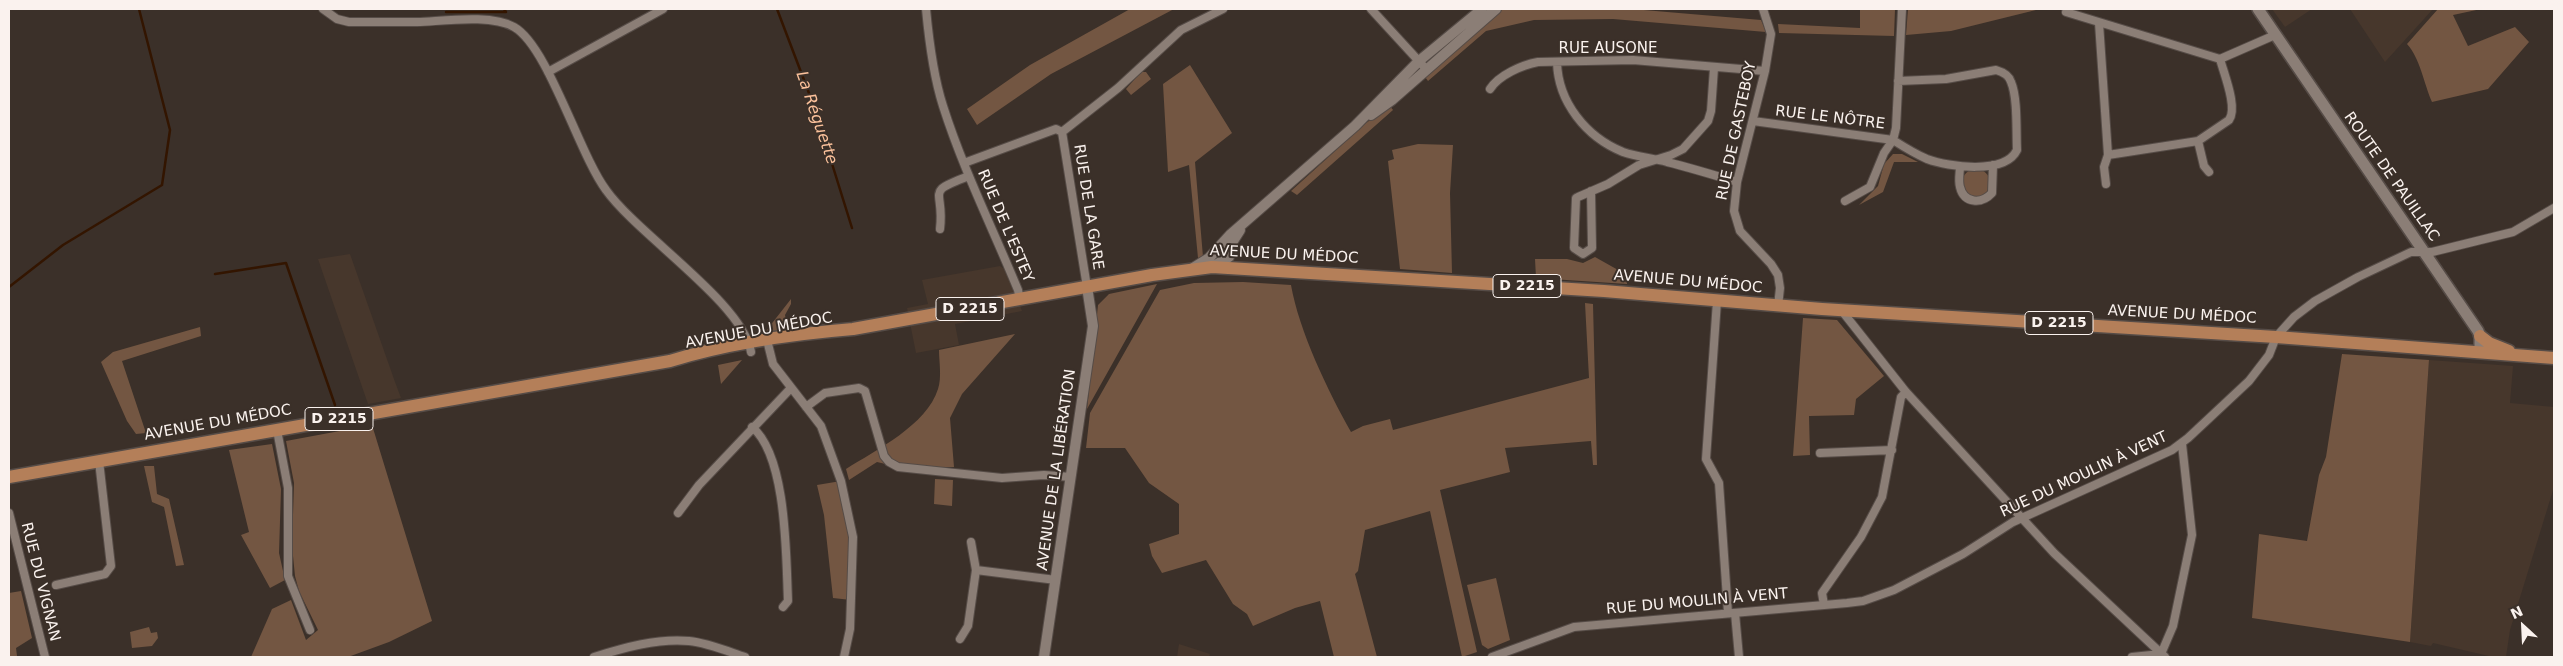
<!DOCTYPE html>
<meta charset="utf-8">
<style>
body{margin:0}
#map{position:relative;width:2563px;height:666px;overflow:hidden;background:#3b3029;font-family:"DejaVu Sans",sans-serif}
canvas{display:block}
.frame{position:absolute;inset:0;border:10px solid #faf2ee;pointer-events:none}
.north{position:absolute;left:2498px;top:601px;width:50px;height:50px;-webkit-text-stroke:4px #3b3029;paint-order:stroke;rotate:335deg;font-size:14px;font-weight:700;line-height:20px;text-align:center;color:#faf2ee}
.north::after{content:'';display:block;margin:auto;width:18px;height:22px;background:#faf2ee;clip-path:polygon(50% 0,100% 100%,50% 72%,0 100%)}
</style>
<div id="map">
<canvas width="2563" height="666"></canvas>
<div class="frame"></div>
<div class="north">N</div>
</div>
<script>
const ctx = document.querySelector('canvas').getContext('2d');
ctx.lineJoin = 'round';
function fill(path, color) { ctx.fillStyle = color; ctx.fill(path, 'evenodd'); }
function trace(path, color, width, dash) { ctx.strokeStyle = color; ctx.lineWidth = width; ctx.lineCap = dash ? 'butt' : 'round'; ctx.setLineDash(dash || []); ctx.stroke(path); }
function drawText(font, color, halo, rows, align = 'center') {
  ctx.font = font + ' "DejaVu Sans",sans-serif'; ctx.lineWidth = 4; ctx.setLineDash([]); ctx.textBaseline = 'middle'; ctx.strokeStyle = halo; ctx.fillStyle = color; for (const [text, x, y, turn = 0] of rows) {
    ctx.save(); ctx.translate(x, y); ctx.rotate((+turn || 0) * Math.PI / 180); ctx.textAlign = isNaN(turn) ? turn : align; if (halo) ctx.strokeText(text, 0, 0); ctx.fillText(text, 0, 0); ctx.restore();
  }
}
fill(new Path2D(`
 M 2272,9 L 2312,9 L 2285,27 Z
 M 2350,9 L 2433,9 L 2385,62 Z
 M 350,254 L 395,382 L 401,398 L 368,404 L 318,259 Z
 M 1000,266 L 1006,270 L 1022,311 L 955,324 L 959,345 L 916,353 L 907,308 L 928,304 L 922,280 Z
 M 2429,360 L 2513,366 L 2510,403 L 2554,407 L 2554,487 L 2510,630 L 2506,657 L 2493,657 L 2433,643 L 2431,646 L 2410,642 Z
 M 1179,644 L 1210,654 L 1209,657 L 1177,657 Z`), '#47372c');
fill(new Path2D(`
 M 1130,9 L 1174,9 L 1051,74 L 977,125 L 967,109 L 1030,65 Z
 M 1503,9 L 1632,9 L 1761,20 L 1766,32 L 1613,19 L 1534,20 L 1486,31 L 1428,81 L 1425,77 Z
 M 1860,9 L 1895,9 L 1894,36 L 1779,33 L 1778,24 L 1860,28 Z
 M 1908,9 L 2040,9 L 1951,31 L 1906,35 Z
 M 2438,9 L 2481,9 L 2453,15 L 2468,46 L 2515,27 L 2529,42 L 2488,89 L 2432,102 C 2424,84 2420,58 2407,44 Z
 M 1190,65 L 1232,133 L 1195,162 L 1203,257 L 1198,258 L 1189,165 L 1168,172 L 1163,84 Z
 M 1141,72 L 1146,72 L 1151,79 L 1131,95 L 1126,89 Z
 M 1390,106 L 1393,110 L 1297,195 L 1291,191 L 1366,123 Z
 M 1418,144 L 1453,145 L 1450,193 L 1452,273 L 1400,269 L 1388,161 L 1394,159 L 1392,150 Z
 M 1893,154 L 1902,154 L 1918,162 L 1894,162 L 1883,192 L 1859,205 L 1878,186 L 1884,164 Z
 M1962 183a14 14 0 1 1 28 0a14 14 0 1 1-28 0Z
 M 1595,257 L 1627,275 L 1627,284 L 1536,278 L 1535,259 L 1567,259 L 1583,263 Z
 M 1243,282 L 1291,285 C 1299,331 1328,391 1351,432 L 1363,426 L 1390,419 L 1393,430 L 1589,378 L 1585,303 L 1593,304 L 1597,465 L 1593,465 L 1591,441 L 1505,448 L 1510,472 L 1440,490 L 1477,652 L 1462,657 L 1430,511 L 1365,530 L 1358,571 L 1355,574 L 1377,657 L 1334,657 L 1320,601 L 1295,608 L 1253,626 L 1247,614 L 1233,604 L 1206,560 L 1162,573 L 1152,556 L 1149,544 L 1179,534 L 1179,504 L 1149,483 L 1125,448 L 1086,448 L 1090,413 L 1160,290 L 1194,283 Z
 M 1157,284 L 1087,409 L 1098,305 L 1109,294 Z
 M 791,299 L 791,304 L 785,315 L 788,330 L 762,336 Z
 M 1803,318 L 1837,320 L 1884,376 L 1856,399 L 1854,415 L 1809,416 L 1810,455 L 1793,456 Z
 M 200,327 L 201,336 L 122,361 L 146,433 L 136,434 L 127,421 L 101,362 L 113,352 Z
 M 1015,334 L 962,394 L 950,418 L 954,467 L 898,467 L 877,462 L 849,480 L 846,469 C 876,450 927,425 938,389 C 942,378 939,361 939,350 Z
 M 2342,354 L 2429,360 L 2410,642 L 2252,618 L 2259,534 L 2307,541 L 2319,475 L 2326,457 Z
 M 742,360 L 721,384 L 718,365 Z
 M 372,425 L 432,621 L 389,642 L 348,657 L 251,657 L 272,609 L 291,600 L 306,640 L 318,630 L 299,591 L 295,576 L 292,546 L 294,483 L 286,441 Z
 M 272,444 L 281,489 L 279,553 L 285,580 L 270,588 L 241,535 L 249,532 L 229,450 Z
 M 144,466 L 154,466 L 157,494 L 169,499 L 184,565 L 176,566 L 164,507 L 152,502 Z
 M 935,479 L 953,480 L 952,506 L 934,504 Z
 M 841,481 L 853,537 L 851,600 L 833,598 L 824,515 L 817,485 Z
 M 1496,578 L 1510,640 L 1488,649 L 1482,645 L 1467,585 Z
 M 21,591 L 32,638 L 16,648 L 17,656 L 24,657 L 9,657 L 9,593 Z
 M 149,627 L 151,633 L 157,632 L 158,638 L 152,646 L 132,648 L 130,632 Z`), '#735642');
trace(new Path2D(`
 M 777,9 L 815,109 L 852,228
 M 446,12 L 506,12 L 504,9
 M 215,274 L 286,263 L 335,405
 M 9,287 L 63,245 L 162,185 L 170,130 L 139,9`), '#331500', 2.5);
const minor = new Path2D(`
 M 323,9 L 337,19 L 349,22 C 372,22 394,22 417,22 C 444,21 491,14 514,27 C 548,46 579,154 606,190 C 638,235 743,303 751,352
 M 926,9 C 929,41 933,75 943,106 C 963,169 993,229 1018,290 L 1020,300
 M 1371,9 L 1427,70
 M 1763,9 L 1771,34 L 1765,71 L 1737,182 L 1734,211 L 1740,231 L 1771,264 L 1778,275 L 1780,288 L 1778,306
 M 2066,12 L 2220,59 L 2275,35
 M 2099,23 L 2108,155 L 2104,167 L 2106,184
 M 1557,62 C 1558,102 1586,137 1623,152 C 1637,157 1653,158 1667,162 C 1691,168 1714,175 1737,182
 M 548,72 L 663,9
 M 1490,89 C 1499,75 1522,65 1538,62 L 1633,60 L 1765,71
 M 1753,121 L 1893,140 L 1896,128 L 1902,9
 M 2198,141 L 2204,166 L 2209,172
 M 2108,155 L 2198,141 L 2229,120 C 2238,108 2224,74 2220,59
 M 964,163 L 1056,129 L 1062,132
 M 1960,166 C 1960,173 1958,180 1960,187 C 1964,204 1982,204 1992,193 L 1993,165
 M 1591,191 L 1592,248 L 1583,254 L 1574,248 L 1576,198 L 1578,197 L 1608,184 L 1639,165 L 1671,155 L 1683,149 L 1708,121 L 1711,111 L 1714,68
 M 1845,201 L 1870,187 L 1884,153 L 1893,140 C 1904,147 1915,154 1927,159 C 1949,167 2005,175 2017,150 C 2016,132 2018,98 2011,82 C 2009,75 2003,72 1996,70 L 1946,79 L 1898,81
 M 940,229 C 945,189 923,193 969,176
 M 1087,287 L 1062,132 L 1118,88 L 1181,30 L 1223,9
 M 1717,301 L 1706,459 L 1719,483 L 1728,613
 M 1842,311 L 1906,392 L 2054,553 L 2165,657
 M 767,340 L 773,364 L 821,426 L 841,481 L 853,537 L 850,629 L 844,657
 M 806,407 L 825,393 L 859,388 L 865,391 L 884,456 L 889,462 L 898,467 L 1002,478 L 1044,475 L 1071,477
 M 752,427 C 787,456 786,556 788,601 L 783,607
 M 277,430 L 288,488 L 288,576 L 310,630
 M 1820,453 L 1892,450
 M 9,513 L 45,657
 M 678,513 L 699,485 L 791,388
 M 971,542 L 976,570
 M 56,585 L 105,574 L 111,566 L 99,461
 M 1824,605 L 1822,593 L 1861,537 L 1882,497 L 1901,397 L 1906,392
 M 1735,613 L 1739,657
 M 960,639 L 968,626 L 976,570 L 1056,580
 M 594,657 C 623,648 657,638 689,641 C 708,643 727,651 745,657
 M 1492,657 L 1574,627 L 1847,603 L 1863,601 L 1894,590 L 1963,554 L 2013,522 L 2172,450 L 2188,438 L 2249,381 L 2269,355 L 2276,337 L 2294,317 L 2315,301 L 2358,277 L 2411,252 L 2432,252 L 2513,232 L 2554,208
 M 2132,657 L 2161,654 L 2173,626 L 2192,535 L 2182,444`);
const tertiary = new Path2D(`
 M 1371,115 L 1392,100 L 1496,9
 M 1212,267 L 1229,257 L 1233,241 L 1240,230
 M 1193,268 L 1209,258 L 1231,234 L 1355,126 L 1419,61 L 1482,9
 M 1044,657 L 1093,326 L 1087,287`);
const secondary = new Path2D(`
 M 2258,9 L 2478,331 L 2480,336 L 2480,352`);
const primary = new Path2D(`
 M 2480,336 L 2489,343 L 2509,351
 M 9,477 L 670,361 C 728,343 792,334 853,329 L 1152,275 L 1212,267 L 1604,291 L 1822,309 L 2276,337 L 2554,358`);
trace(minor, '#564c47', 10);
trace(tertiary, '#564c47', 12);
trace(secondary, '#564c47', 14);
trace(primary, '#564c47', 15);
trace(minor, '#8b7e76', 8);
trace(tertiary, '#8b7e76', 10);
trace(secondary, '#8b7e76', 11);
trace(primary, '#b47f59', 12);
for (const [x, y, w] of [
 [1527,286,68],
 [970,309,68],
 [2059,323,68],
 [339,419,68]
]) { const box = new Path2D(); box.roundRect(x - w / 2, y - 11.5, w, 23, 4); ctx.fillStyle = '#3b3029'; ctx.fill(box); trace(box, '#faf2ee', 1); }
drawText('bold 14px', '#faf2ee', null, [
 ["D 2215",1527,286],
 ["D 2215",970,309],
 ["D 2215",2059,323],
 ["D 2215",339,419]
]);
drawText('15px', '#faf2ee', '#3b3029', [
 ["RUE AUSONE",1608,49],
 ["RUE LE NÔTRE",1830,118,7],
 ["RUE DE GASTEBOY",1737,131,-78],
 ["ROUTE DE PAUILLAC",2391,177,55],
 ["RUE DE LA GARE",1088,207,81],
 ["RUE DE L'ESTEY",1005,226,67],
 ["AVENUE DU MÉDOC",1284,255,3],
 ["AVENUE DU MÉDOC",1688,282,5],
 ["AVENUE DU MÉDOC",2182,315,3],
 ["AVENUE DU MÉDOC",759,331,-10],
 ["AVENUE DU MÉDOC",218,423,-10],
 ["AVENUE DE LA LIBÉRATION",1057,470,-82],
 ["RUE DU MOULIN À VENT",2084,475,-25],
 ["RUE DU VIGNAN",40,582,76],
 ["RUE DU MOULIN À VENT",1697,602,-5]
]);
drawText('italic 16px', '#fbc19b', '#3b3029', [
 ["La Réguette",816,118,71]
]);
</script>
